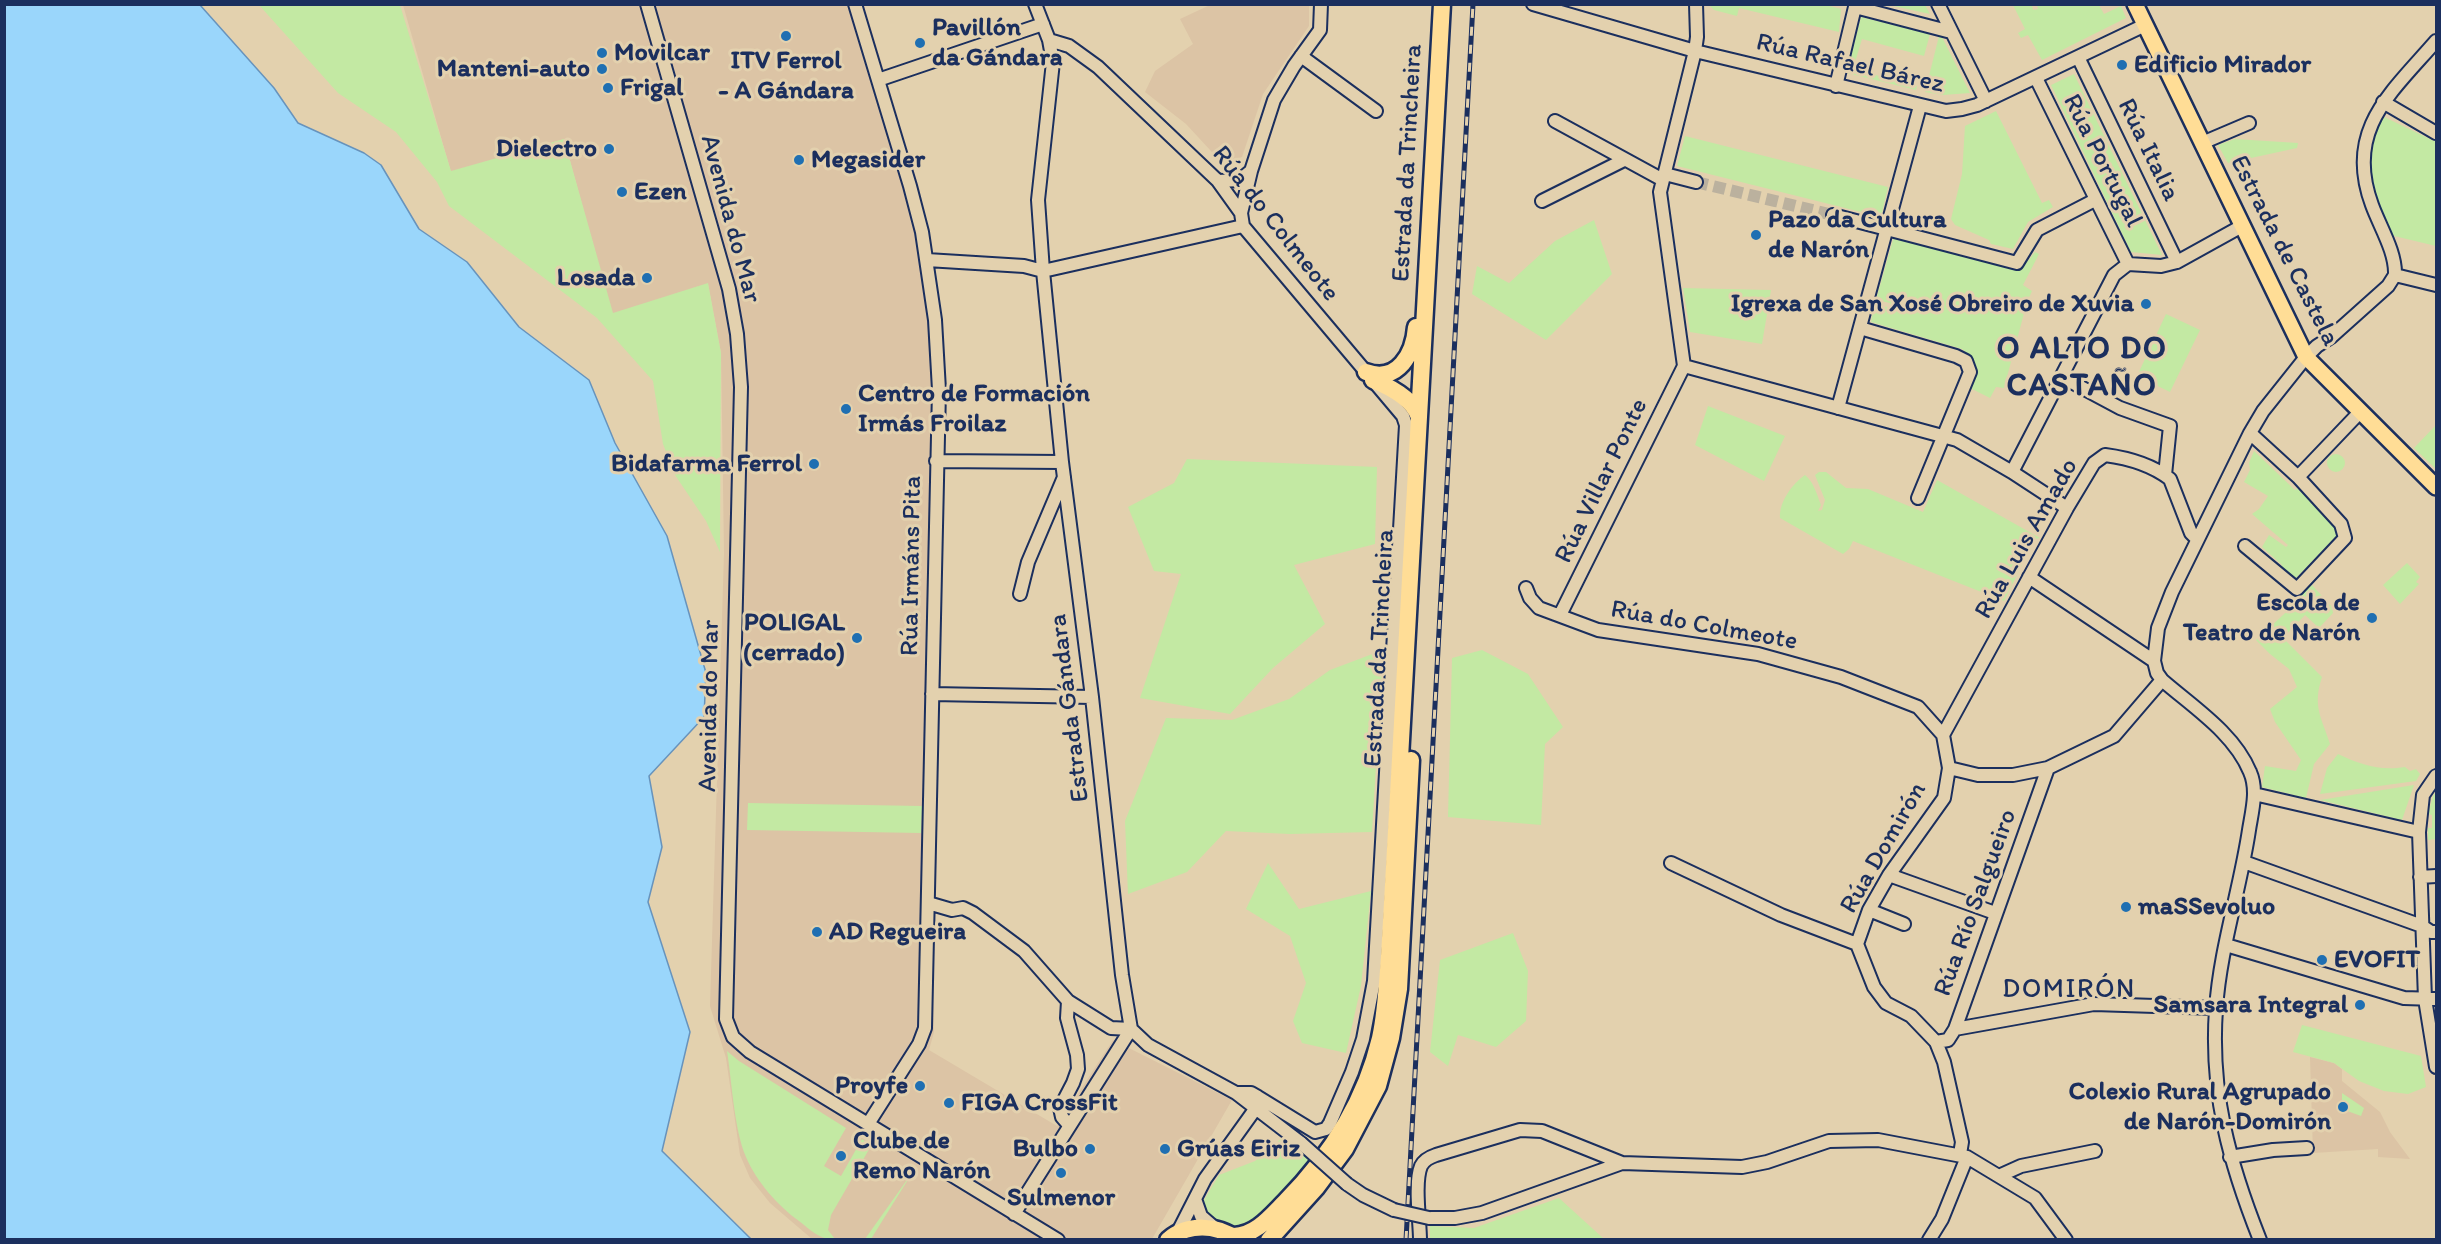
<!DOCTYPE html>
<meta charset="utf-8">
<style>
body{margin:0}
#map{position:relative;width:2441px;height:1244px;overflow:hidden;background:#e3d1ae;font-family:Itim,sans-serif}
canvas{display:block}
.frame{position:absolute;inset:0;border:6px solid #1b2f5e;pointer-events:none}
</style>
<div id="map">
<canvas width="2441" height="1244"></canvas>
<div class="frame"></div>
</div>
<script>
const ctx = document.querySelector('canvas').getContext('2d');
ctx.lineJoin = 'round';
function fill(path, color) { ctx.fillStyle = color; ctx.fill(path, 'evenodd'); }
function trace(path, color, width, dash) { ctx.strokeStyle = color; ctx.lineWidth = width; ctx.lineCap = dash ? 'butt' : 'round'; ctx.setLineDash(dash || []); ctx.stroke(path); }
function drawText(font, color, halo, rows, align = 'center') {
  ctx.font = font + ' Itim,sans-serif'; ctx.lineWidth = 6; ctx.setLineDash([]); ctx.textBaseline = 'middle'; ctx.strokeStyle = halo; ctx.fillStyle = color; for (const [text, x, y, turn = 0] of rows) {
    ctx.save(); ctx.translate(x, y); ctx.rotate((+turn || 0) * Math.PI / 180); ctx.textAlign = isNaN(turn) ? turn : align; if (halo) ctx.strokeText(text, 0, 0); ctx.fillText(text, 0, 0); ctx.restore();
  }
}
fill(new Path2D(`
 M 403,5 L 864,5 L 920,191 L 938,286 L 944,396 L 943,492 L 940,713 L 931,903 L 934,1032 L 929,1050 L 1057,1126 L 1113,1040 L 1232,1100 L 1152,1239 L 812,1239 L 770,1203 L 750,1178 L 740,1155 L 726,1058 L 710,1006 L 724,553 L 721,353 L 708,284 L 612,314 L 564,139 L 451,172 Z
 M 1210,5 L 1309,5 L 1309,26 L 1263,94 L 1242,157 L 1223,164 L 1186,124 L 1145,92 L 1155,71 L 1193,44 L 1180,19 Z
 M 2310,1057 L 2334,1063 L 2342,1069 L 2342,1081 L 2380,1112 L 2390,1132 L 2410,1159 L 2378,1157 L 2378,1149 L 2313,1153 Z`), '#dcc4a5');
fill(new Path2D(`
 M 1822,4 L 1841,9 L 1839,32 L 1739,8 L 1737,16 L 1714,10 L 1709,5 Z
 M 259,5 L 400,5 L 451,171 L 564,139 L 613,313 L 708,283 L 721,353 L 720,552 L 706,521 L 675,475 L 663,444 L 653,381 L 597,318 L 449,206 L 437,182 L 396,132 L 338,93 Z
 M 1889,5 L 1925,5 L 1930,14 Z
 M 2013,5 L 2032,5 L 2033,10 L 2038,9 L 2037,5 L 2099,5 L 2104,14 L 2121,6 L 2126,18 L 2042,60 L 2028,35 L 2021,38 L 2018,33 L 2025,29 Z
 M 1861,17 L 1930,34 L 1924,56 L 1862,39 L 1853,69 L 1917,86 L 1916,90 L 1847,73 Z
 M 1939,36 L 1942,37 L 1970,93 L 1943,95 L 1925,92 Z
 M 2074,74 L 2162,255 L 2131,252 L 2051,85 Z
 M 1996,111 L 2042,203 L 2049,200 L 2053,207 L 2028,222 L 2013,249 L 1991,244 L 1989,240 L 1955,225 L 1951,219 L 1962,174 L 1965,126 Z
 M 2380,115 L 2434,141 L 2436,138 L 2436,246 L 2390,235 C 2368,185 2364,169 2380,115 Z
 M 1685,136 L 1888,187 L 1881,217 L 1677,166 Z
 M 2235,139 L 2298,143 L 2297,148 L 2228,163 L 2218,145 Z
 M 1594,220 L 1612,274 L 1546,340 L 1472,294 L 1477,266 L 1509,283 L 1555,241 Z
 M 1894,236 L 2024,261 L 2028,261 L 2035,252 L 2039,254 L 2023,285 L 2032,291 L 2027,302 L 2004,388 L 1996,387 L 1990,398 L 1972,389 C 1975,373 1975,360 1962,349 L 1871,322 L 1874,306 L 1890,307 L 1890,303 L 1876,300 Z
 M 1683,288 L 1771,290 L 1762,344 L 1690,332 Z
 M 2166,314 L 2200,330 L 2170,392 L 2137,376 Z
 M 1708,406 L 1785,436 L 1764,481 L 1695,445 Z
 M 2436,425 L 2436,469 L 2414,448 Z
 M 2254,451 L 2295,490 L 2297,488 L 2337,527 L 2338,534 L 2295,579 L 2286,574 L 2281,564 L 2262,547 L 2269,535 L 2286,547 L 2288,545 L 2252,514 L 2259,509 L 2268,496 L 2244,482 L 2250,470 L 2249,463 Z
 M2327 463a9 9 0 1 1 18 0a9 9 0 1 1-18 0Z
 M 1187,459 L 1377,467 L 1375,544 L 1294,565 L 1325,624 L 1273,668 L 1230,714 L 1140,698 L 1181,574 L 1154,571 L 1128,507 L 1174,483 Z
 M 1819,472 L 1826,472 L 1846,488 L 1868,489 L 1923,512 L 1937,480 L 2040,538 L 2035,539 L 2004,601 L 1853,541 L 1849,549 L 1843,554 L 1780,518 C 1779,502 1792,484 1805,475 C 1814,482 1817,495 1821,505 L 1818,511 L 1822,510 L 1825,500 L 1815,475 Z
 M 2407,563 L 2420,577 L 2416,582 L 2419,584 L 2400,604 L 2383,585 Z
 M 2312,585 L 2332,607 L 2333,613 L 2319,628 L 2305,615 L 2283,638 L 2322,677 C 2312,707 2322,718 2330,744 L 2314,764 L 2306,798 L 2262,787 L 2265,766 L 2296,771 L 2301,760 L 2275,722 L 2270,709 L 2297,687 L 2289,669 L 2270,654 L 2256,640 L 2297,602 L 2294,599 Z
 M 1383,650 L 1372,832 L 1290,834 L 1226,831 L 1187,872 L 1128,894 L 1125,821 L 1166,718 L 1232,720 L 1289,699 L 1330,670 Z
 M 1482,650 L 1528,674 L 1563,727 L 1545,744 L 1541,825 L 1448,817 L 1452,658 Z
 M 2338,754 C 2361,765 2380,771 2405,767 L 2410,771 L 2416,769 L 2420,774 L 2416,781 L 2320,794 L 2327,768 Z
 M 2414,785 L 2402,820 L 2320,800 Z
 M 2436,792 L 2436,839 L 2428,840 L 2428,828 L 2432,828 L 2432,815 L 2428,814 L 2433,796 Z
 M 748,803 L 922,806 L 921,833 L 747,830 Z
 M 1268,863 L 1299,909 L 1371,891 L 1361,986 L 1346,1053 L 1302,1043 L 1293,1021 L 1306,983 L 1290,936 L 1246,909 Z
 M 1513,933 L 1528,971 L 1526,1021 L 1496,1047 L 1458,1035 L 1448,1066 L 1430,1052 L 1440,960 Z
 M 2302,1025 L 2421,1056 L 2426,1087 L 2408,1094 L 2384,1091 L 2359,1081 L 2334,1063 L 2293,1052 Z
 M 727,1051 L 739,1061 L 846,1128 L 824,1166 L 841,1176 L 862,1139 L 871,1146 L 831,1215 L 828,1230 L 835,1239 C 819,1240 811,1230 799,1221 C 778,1206 756,1181 746,1157 C 734,1129 732,1082 727,1051 Z
 M 2342,1093 L 2364,1108 L 2361,1116 L 2342,1109 Z
 M 1283,1137 L 1313,1162 L 1273,1206 L 1244,1228 L 1228,1228 L 1211,1219 L 1205,1208 L 1204,1200 L 1219,1175 L 1255,1161 Z
 M 914,1170 L 871,1239 L 864,1239 L 865,1239 Z
 M 1559,1198 L 1604,1239 L 1430,1239 L 1430,1226 L 1474,1228 Z`), '#c3e9a3');
const water = new Path2D(`
 M 5,4 L 200,5 L 274,88 L 298,123 L 364,153 L 381,165 L 419,229 L 467,262 L 519,327 L 589,380 L 615,443 L 667,536 L 706,673 L 704,717 L 649,776 L 662,847 L 648,902 L 690,1032 L 662,1151 L 751,1239 L 5,1239 Z`);
fill(water, '#9ad6fb');
trace(water, '#6793bc', 1.5);
trace(new Path2D(`
 M 1696,182 L 1833,215`), '#bbb19e', 12, [12, 6]);
const minor = new Path2D(`
 M 647,4 L 729,289 L 737,334 L 741,387 L 726,1019 L 733,1037 L 750,1052 L 1058,1240
 M 855,4 L 910,186 L 922,232 L 935,320 L 939,390 L 925,1028 L 919,1044 L 868,1124
 M 1035,4 L 1049,40 L 1053,62 L 1038,200 L 1043,271 L 1062,462 L 1092,697 L 1122,975 L 1131,1029 L 1148,1045 L 1236,1093 L 1301,1143
 M 1533,4 L 1695,51 L 1946,111 L 1962,109 L 1977,105 L 2145,25
 M 1938,4 L 1986,101
 M 1049,40 L 1069,46 L 1098,67 L 1218,181 L 1241,213 L 1243,226 L 1403,416 L 1406,425 L 1374,981 L 1363,1039 L 1352,1072 L 1330,1123 L 1326,1129 L 1315,1132 L 1258,1097 L 1251,1093 L 1236,1093
 M 1301,56 L 1376,111
 M 2078,57 L 2177,262
 M 2036,78 L 2128,264
 M 878,80 L 1043,24
 M 1836,86 L 1855,7 L 1951,32
 M 2383,102 L 2436,133
 M 1555,121 L 1663,180
 M 2202,143 L 2249,123
 M 1665,174 L 1696,182
 M 1218,181 L 1240,180 L 1251,171
 M 1542,201 L 1624,160
 M 1241,213 L 1251,171 L 1274,100 L 1294,66 L 1320,30 L 1321,4
 M 1833,215 L 2017,263 L 2037,230 L 2095,200
 M 927,260 L 1024,266 L 1043,271 L 1243,226
 M 2395,275 C 2396,252 2380,227 2372,205 C 2344,130 2391,93 2436,41
 M 2395,275 L 2436,285
 M 1860,328 L 1956,356 L 1966,361 L 1970,372 L 1918,498
 M 1684,366 L 1957,440 L 2012,472 L 2067,508
 M 1684,366 L 1660,192 L 1695,51 L 1697,37 L 1696,4
 M 2062,377 L 2120,408 L 2170,426 L 2165,475
 M 1838,408 L 1920,106
 M 936,461 L 1062,462
 M 2012,472 L 2114,275 L 2128,264 L 2161,266 L 2177,262 L 2242,226
 M 2298,477 L 2360,412
 M 2245,546 L 2297,589 L 2345,538 L 2341,524 L 2298,477 L 2250,433
 M 2029,577 L 2154,661
 M 1526,588 L 1530,598 L 1539,608 L 1598,630 L 1758,654 L 1841,677 L 1918,707 L 1943,735 L 1949,768 L 1944,798 L 1889,875 L 1869,910 L 1857,944
 M 1020,594 L 1028,562 L 1064,477
 M 1560,615 L 1684,366
 M 932,694 L 1092,697
 M 1943,735 L 2067,508 L 2094,463 L 2105,455 C 2128,458 2152,465 2170,479 L 2191,533 L 2197,539
 M 1949,768 L 1978,775 L 2013,775 L 2048,768 L 2114,736 L 2162,680
 M 2436,776 L 2423,795 L 2419,832 L 2425,999 L 2436,1067
 M 2254,794 L 2419,832
 M 2244,862 L 2422,926 L 2431,932 L 2436,932
 M 1671,863 L 1781,915 L 1857,944
 M 1889,875 L 1995,913
 M 2420,877 L 2436,876
 M 928,903 L 952,910 L 963,908 L 973,913 L 1024,951 L 1068,1001 L 1111,1028 L 1131,1029
 M 1869,910 L 1904,924
 M 1857,944 L 1874,987 L 1886,1003 L 1911,1016 L 1936,1042 L 1944,1062 L 1962,1142 L 1960,1154
 M 2226,945 L 2404,998 L 2436,999
 M 1068,1001 L 1067,1018 L 1077,1055 L 1078,1069 L 1073,1083 L 1060,1108 L 1062,1117 L 1069,1125
 M 1955,1029 L 2094,1004 L 2216,1008
 M 1936,1042 L 1948,1040 L 1955,1029 L 2048,768
 M 2230,1157 L 2273,1150 L 2307,1148
 M 2001,1175 L 2021,1166 L 2095,1151
 M 1347,1184 L 1363,1195 L 1394,1210
 M 1195,1199 L 1201,1216 L 1216,1229
 M 1014,1214 L 1131,1029
 M 1429,1218 L 1455,1218 L 1482,1213 L 1622,1163 L 1742,1167 L 1767,1162 L 1829,1141 L 1878,1140 L 1967,1157 L 2035,1198 L 2066,1240
 M 1177,1234 L 1205,1179 L 1256,1108
 M 1420,1240 C 1420,1221 1414,1183 1421,1166 C 1424,1160 1430,1157 1436,1155 L 1520,1130 L 1542,1131 L 1622,1163
 M 1929,1240 L 1942,1219 L 1967,1157
 M 2260,1240 C 2229,1162 2210,1093 2216,1009 C 2220,949 2240,890 2249,830 C 2252,811 2258,790 2250,772 C 2234,733 2193,707 2162,680 L 2157,673 L 2154,661 L 2158,628 L 2172,592 L 2250,433 L 2263,411 L 2306,357 L 2317,346 L 2331,337 L 2388,286 L 2395,275`);
const major = new Path2D(`
 M 2135,4 L 2306,357 L 2436,487`);
const highway = new Path2D(`
 M 1366,372 C 1398,384 1414,353 1416,327
 M 1373,380 C 1390,387 1413,399 1419,417
 M 1234,1236 C 1256,1235 1270,1217 1285,1202 C 1331,1155 1365,1102 1380,1038 C 1386,1011 1387,982 1389,956 L 1442,4
 M 1168,1240 C 1188,1223 1217,1224 1238,1240
 M 1269,1240 L 1316,1188 L 1345,1149 L 1378,1086 L 1391,1038 L 1399,989 L 1411,760`);
trace(minor, '#1b2f5e', 16);
trace(major, '#1b2f5e', 20);
trace(highway, '#1b2f5e', 21);
trace(minor, '#e3d1ae', 12);
trace(major, '#ffdd96', 15);
trace(highway, '#ffdd96', 16);
const rail = new Path2D(`
 M 1406,1240 L 1473,4`);
trace(rail, '#1b2f5e', 5);
trace(rail, '#e3d1ae', 3, [9]);
const minorBridge = new Path2D(`
 M 1301,1143 L 1347,1184
 M 1394,1210 L 1429,1218`);
trace(minorBridge, '#1b2f5e', 16, []);
trace(minorBridge, '#e3d1ae', 12);
for (const [x, y, r, color] of [
 [786,36,6,"#1f6fb2"],
 [920,43,6,"#1f6fb2"],
 [602,53,6,"#1f6fb2"],
 [2122,65,6,"#1f6fb2"],
 [602,69,6,"#1f6fb2"],
 [608,88,6,"#1f6fb2"],
 [609,149,6,"#1f6fb2"],
 [799,160,6,"#1f6fb2"],
 [622,192,6,"#1f6fb2"],
 [1756,235,6,"#1f6fb2"],
 [647,278,6,"#1f6fb2"],
 [2146,304,6,"#1f6fb2"],
 [846,409,6,"#1f6fb2"],
 [814,464,6,"#1f6fb2"],
 [2372,618,6,"#1f6fb2"],
 [857,638,6,"#1f6fb2"],
 [2126,907,6,"#1f6fb2"],
 [817,932,6,"#1f6fb2"],
 [2322,960,6,"#1f6fb2"],
 [2360,1005,6,"#1f6fb2"],
 [920,1086,6,"#1f6fb2"],
 [949,1103,6,"#1f6fb2"],
 [2343,1107,6,"#1f6fb2"],
 [1090,1149,6,"#1f6fb2"],
 [1165,1149,6,"#1f6fb2"],
 [841,1156,6,"#1f6fb2"],
 [1061,1173,6,"#1f6fb2"]
]) { const dot = new Path2D(); dot.arc(x, y, r, 0, 2 * Math.PI); ctx.fillStyle = color; ctx.fill(dot); trace(dot, '#e3d1ae', 2); }
drawText('bold 26px', '#1b2f5e', '#e3d1ae', [
 ["Pavillón",932,28],
 ["da Gándara",932,58],
 ["Movilcar",614,53],
 ["ITV Ferrol",786,61,"center"],
 ["- A Gándara",786,91,"center"],
 ["Edificio Mirador",2134,65],
 ["Manteni-auto",590,69,"right"],
 ["Frigal",620,88],
 ["Dielectro",597,149,"right"],
 ["Megasider",811,160],
 ["Ezen",634,192],
 ["Pazo da Cultura",1768,220],
 ["de Narón",1768,250],
 ["Losada",635,278,"right"],
 ["Igrexa de San Xosé Obreiro de Xuvia",2134,304,"right"],
 ["Centro de Formación",858,394],
 ["Irmás Froilaz",858,424],
 ["Bidafarma Ferrol",802,464,"right"],
 ["Escola de",2360,603,"right"],
 ["Teatro de Narón",2360,633,"right"],
 ["POLIGAL",845,623,"right"],
 ["(cerrado)",845,653,"right"],
 ["maSSevoluo",2138,907],
 ["AD Regueira",829,932],
 ["EVOFIT",2334,960],
 ["Samsara Integral",2348,1005,"right"],
 ["Proyfe",908,1086,"right"],
 ["Colexio Rural Agrupado",2331,1092,"right"],
 ["de Narón-Domirón",2331,1122,"right"],
 ["FIGA CrossFit",961,1103],
 ["Clube de",853,1141],
 ["Remo Narón",853,1171],
 ["Bulbo",1078,1149,"right"],
 ["Grúas Eiriz",1177,1149],
 ["Sulmenor",1061,1198,"center"]
], 'left');
drawText('26px', '#1b2f5e', '#e3d1ae', [
 ["Rúa Rafael Bárez",1850,64,13],
 ["Rúa Italia",2148,150,64],
 ["Rúa Portugal",2102,161,63],
 ["Estrada da Trincheira",1408,163,-87],
 ["Avenida do Mar",730,219,75],
 ["Rúa do Colmeote",1275,224,52],
 ["Estrada de Castela",2284,251,63],
 ["Rúa Villar Ponte",1602,481,-64],
 ["Rúa Luis Amado",2027,539,-60],
 ["Rúa Irmáns Pita",912,566,-89],
 ["Rúa do Colmeote",1704,626,10],
 ["Estrada da Trincheira",1380,648,-87],
 ["Avenida do Mar",710,706,-89],
 ["Estrada Gándara",1070,708,-97],
 ["Rúa Domirón",1884,848,-60],
 ["Rúa Río Salgueiro",1976,903,-70]
]);
ctx.letterSpacing = '1.5px';
drawText('27px', '#1b2f5e', '#e3d1ae', [
 ["DOMIRÓN",2069,990]
]);
ctx.letterSpacing = '0px';
ctx.letterSpacing = '1.5px';
drawText('bold 32px', '#1b2f5e', '#e3d1ae', [
 ["O ALTO DO",2082,350],
 ["CASTAÑO",2082,387]
]);
ctx.letterSpacing = '0px';
</script>
